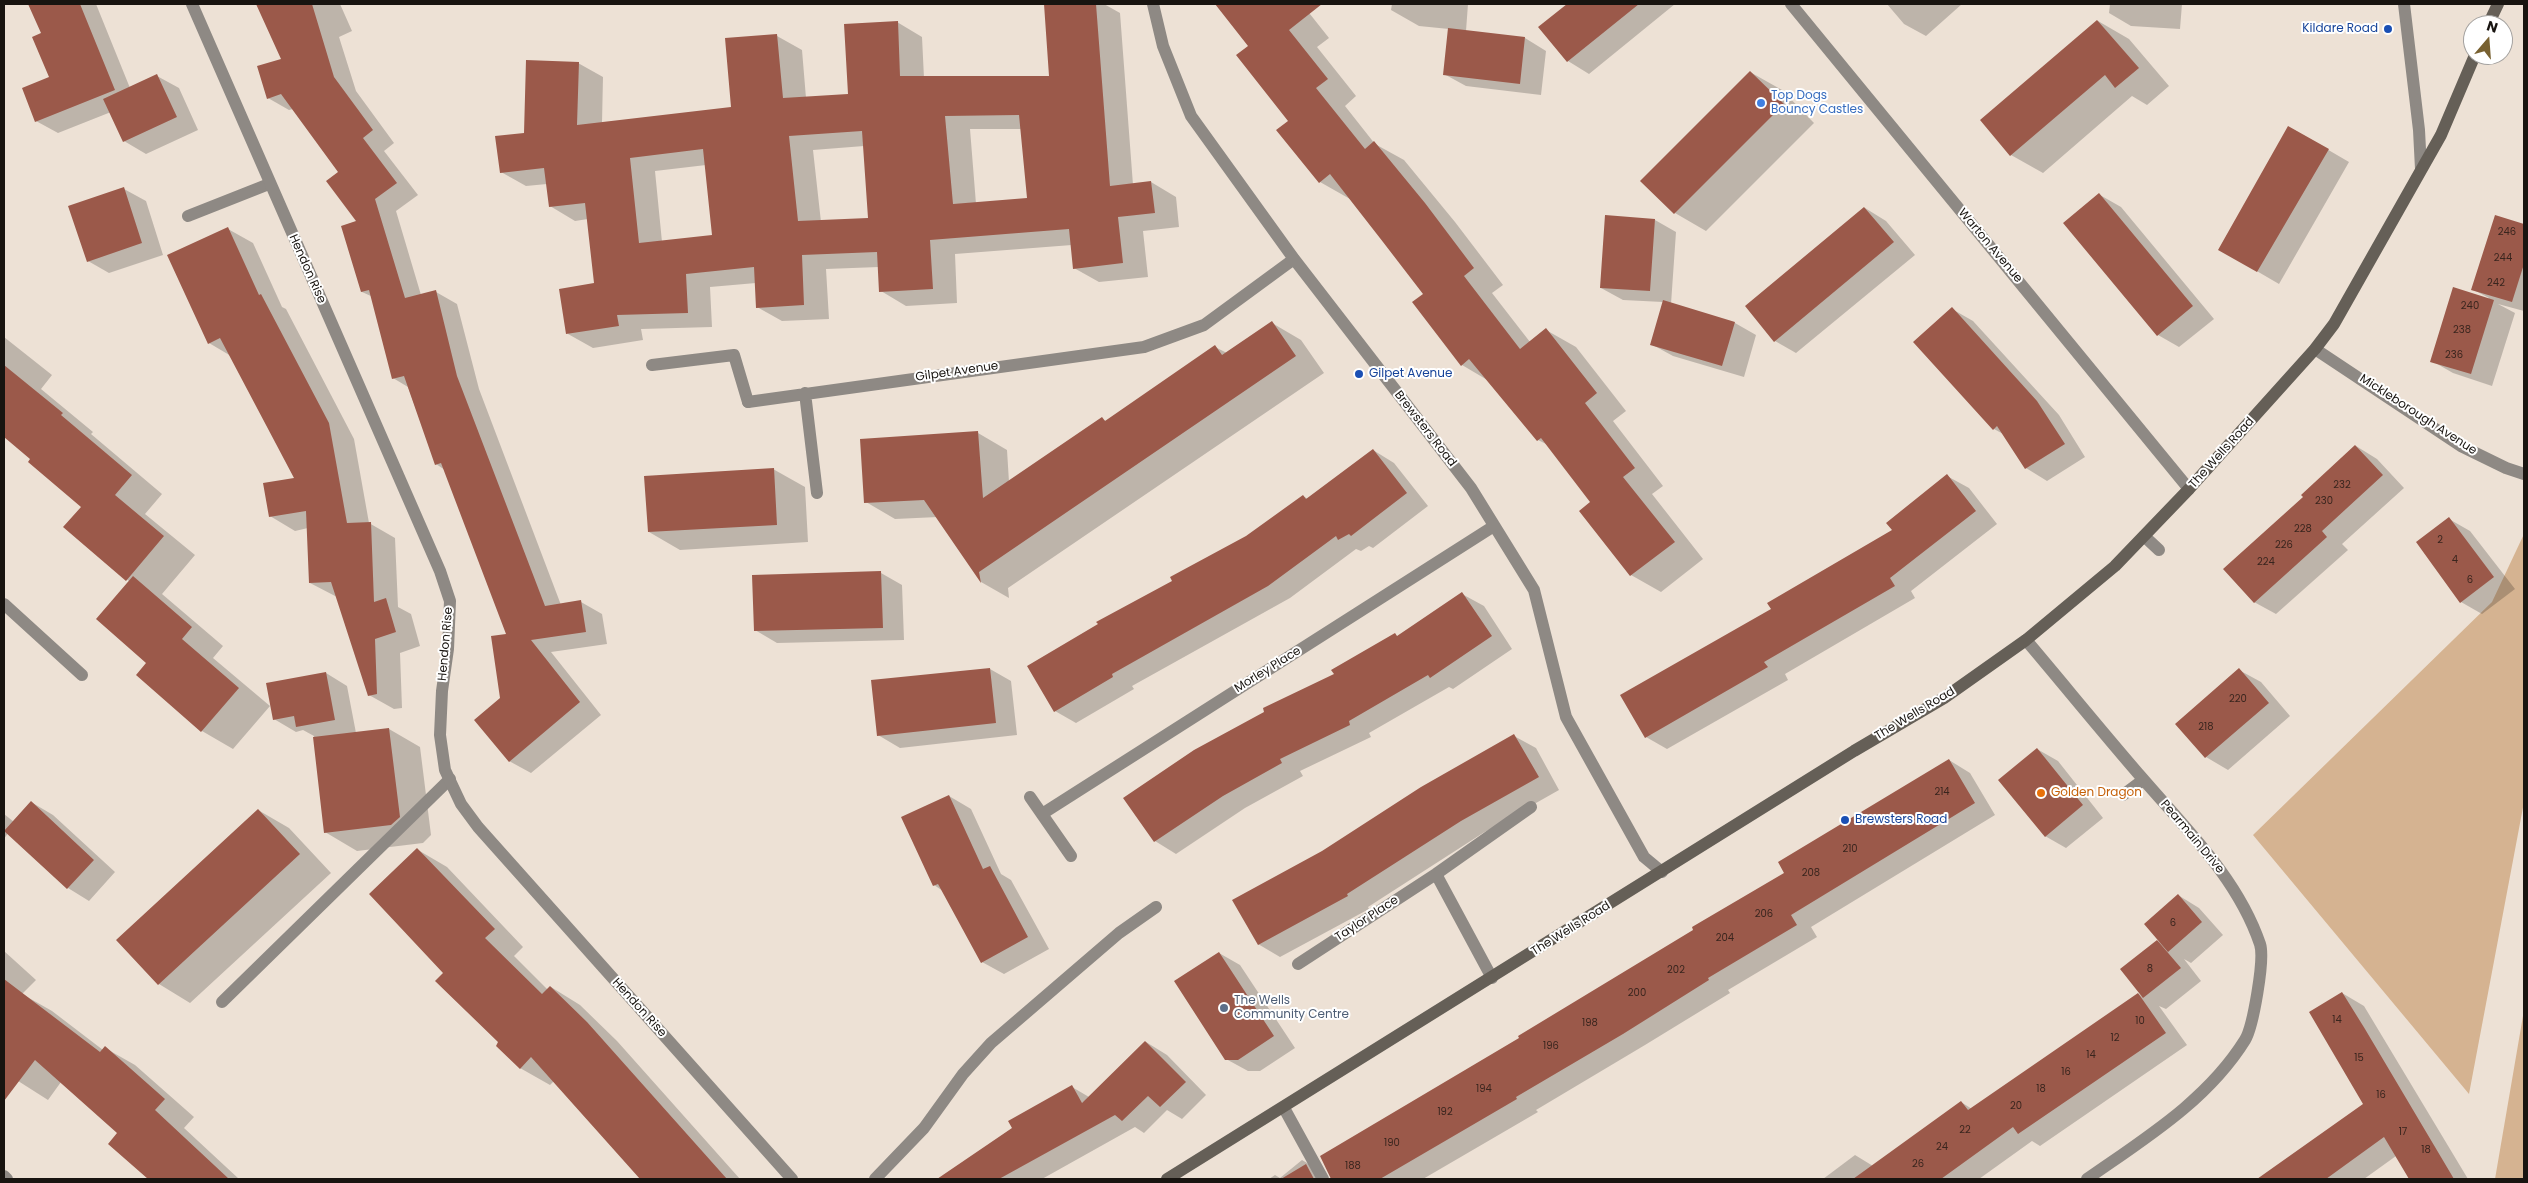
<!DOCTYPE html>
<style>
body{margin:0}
#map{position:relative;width:2528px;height:1183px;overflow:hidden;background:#ede1d5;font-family:Poppins,sans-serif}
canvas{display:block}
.frame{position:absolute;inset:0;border:5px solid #181410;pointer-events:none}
.north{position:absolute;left:2463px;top:15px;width:50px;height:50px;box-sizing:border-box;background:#fff;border:1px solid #a3a19f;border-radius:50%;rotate:18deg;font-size:14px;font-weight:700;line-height:20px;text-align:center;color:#181410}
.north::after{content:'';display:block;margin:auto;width:18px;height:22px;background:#786131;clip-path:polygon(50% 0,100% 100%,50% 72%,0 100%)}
</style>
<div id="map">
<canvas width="2528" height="1183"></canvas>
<div class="frame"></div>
<div class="north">N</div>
</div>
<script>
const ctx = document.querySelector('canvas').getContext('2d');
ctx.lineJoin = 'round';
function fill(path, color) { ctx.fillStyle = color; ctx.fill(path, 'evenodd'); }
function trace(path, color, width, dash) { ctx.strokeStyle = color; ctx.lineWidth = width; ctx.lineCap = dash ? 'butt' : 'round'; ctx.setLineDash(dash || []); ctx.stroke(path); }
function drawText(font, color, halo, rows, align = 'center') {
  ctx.font = font + ' Poppins,sans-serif'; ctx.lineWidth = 4; ctx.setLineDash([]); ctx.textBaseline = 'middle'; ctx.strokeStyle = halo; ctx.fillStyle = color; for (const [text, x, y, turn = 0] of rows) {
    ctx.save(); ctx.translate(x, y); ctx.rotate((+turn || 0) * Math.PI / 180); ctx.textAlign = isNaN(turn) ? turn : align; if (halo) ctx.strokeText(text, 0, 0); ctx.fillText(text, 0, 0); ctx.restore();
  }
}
fill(new Path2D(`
 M 2524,534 L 2524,802 L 2469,1094 L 2253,835 L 2492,602 Z
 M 2524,1010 L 2524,1179 L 2495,1179 Z`), '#d5b391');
fill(new Path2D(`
 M 29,4 L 96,4 L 130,88 L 157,76 L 179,88 L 198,130 L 146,154 L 124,141 L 111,112 L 58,133 L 36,121 L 51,78 L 43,34 Z
 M 257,4 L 340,4 L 352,31 L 339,37 L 356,91 L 394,143 L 384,151 L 418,195 L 396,211 L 421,295 L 436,292 L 457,304 L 479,389 L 561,605 L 581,602 L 602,614 L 607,644 L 551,652 L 601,715 L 531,773 L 509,761 L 502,699 L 508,635 L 445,470 L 436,464 L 408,387 L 393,378 L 373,297 L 362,292 L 358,222 L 340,173 L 293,109 L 289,110 L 268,98 L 283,60 Z
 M 1045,4 L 1104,4 L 1120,13 L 1133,185 L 1151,182 L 1176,197 L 1179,227 L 1143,231 L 1148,277 L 1099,282 L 1074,268 L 1072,245 L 955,254 L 957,303 L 906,306 L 881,291 L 879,267 L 826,269 L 829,319 L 782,321 L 757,307 L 756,283 L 710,287 L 712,327 L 641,329 L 643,340 L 593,348 L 568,334 L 595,284 L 588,219 L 575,221 L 550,206 L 547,184 L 526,186 L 501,172 L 525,134 L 578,63 L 603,77 L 602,123 L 732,108 L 777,36 L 802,50 L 806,98 L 849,95 L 897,22 L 922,37 L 924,78 L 1050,77 ZM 970,129 L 1022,129 L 1028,199 L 976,204 ZM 864,146 L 869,219 L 821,222 L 813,150 ZM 706,165 L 713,237 L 662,242 L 655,171 Z
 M 1217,4 L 1302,4 L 1329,38 L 1317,47 L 1356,96 L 1345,106 L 1375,144 L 1404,160 L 1455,222 L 1503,285 L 1492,293 L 1530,342 L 1546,330 L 1576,347 L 1626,411 L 1613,421 L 1663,486 L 1652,494 L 1703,559 L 1661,592 L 1631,575 L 1581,511 L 1592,503 L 1548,445 L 1538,440 L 1489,381 L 1462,365 L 1425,294 L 1350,199 L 1320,182 L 1250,46 Z
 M 1392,4 L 1468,4 L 1466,31 L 1525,38 L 1546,51 L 1541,95 L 1466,86 L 1444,74 L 1449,29 L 1419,26 L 1391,10 Z
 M 1569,4 L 1675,4 L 1589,74 L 1568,61 L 1540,27 Z
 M 1887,4 L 1962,4 L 1926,36 L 1904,24 Z
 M 2110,4 L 2182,4 L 2180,29 L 2131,26 L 2109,13 Z
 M 2098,21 L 2129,39 L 2169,86 L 2147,105 L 2132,96 L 2043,173 L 2011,155 L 1982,120 Z
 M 1750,72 L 1782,90 L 1814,123 L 1706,231 L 1675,213 Z
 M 2289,127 L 2349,162 L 2279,284 L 2219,249 Z
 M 124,189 L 146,201 L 163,255 L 109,273 L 88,261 Z
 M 2100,195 L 2121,207 L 2214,319 L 2179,347 L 2158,335 Z
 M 1865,208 L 1886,221 L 1915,255 L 1796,353 L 1775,341 Z
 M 2496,217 L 2524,226 L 2524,311 L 2498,304 L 2515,313 L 2492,386 L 2453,373 L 2432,361 L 2489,298 L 2472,289 Z
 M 1655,220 L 1676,232 L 1671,304 L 1735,323 L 1756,335 L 1744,377 L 1673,356 L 1651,344 L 1663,302 L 1623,300 L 1601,288 Z
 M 228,229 L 253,243 L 282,307 L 286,309 L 354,439 L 369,523 L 395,538 L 398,607 L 411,614 L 420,646 L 400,653 L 402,708 L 394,709 L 369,695 L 337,597 L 310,583 L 308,528 L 295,531 L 270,516 L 295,479 L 231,356 L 209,343 Z
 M 1952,309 L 1973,321 L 2059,415 L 2085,457 L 2047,481 L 2026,468 L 2005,435 L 1994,429 Z
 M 1272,323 L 1301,340 L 1324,373 L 1008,588 L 1009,598 L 981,582 L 938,517 L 895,519 L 866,502 L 978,433 L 1007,450 L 1009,482 L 1102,419 L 1106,421 L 1215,347 L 1227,353 Z
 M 4,337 L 52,375 L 41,389 L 93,432 L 91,434 L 162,494 L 145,514 L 195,555 L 162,594 L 223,646 L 213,658 L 270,706 L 233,749 L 202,731 L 148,663 L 130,582 L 65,527 L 82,507 L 32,459 L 4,436 Z
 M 2356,446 L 2377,459 L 2404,488 L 2342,544 L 2348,550 L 2276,614 L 2254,602 L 2305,497 Z
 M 1373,450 L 1394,463 L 1428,506 L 1373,548 L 1369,546 L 1361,551 L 1356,549 L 1290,598 L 1132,686 L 1134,689 L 1076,723 L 1055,711 L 1174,581 L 1247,537 L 1303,496 L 1308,499 Z
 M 773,469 L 805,487 L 808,542 L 680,550 L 649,532 Z
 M 1947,476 L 1969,488 L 1997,524 L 1911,591 L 1915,598 L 1785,674 L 1788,680 L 1667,749 L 1646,737 L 1772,610 L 1893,531 Z
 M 2449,519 L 2470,531 L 2515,589 L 2482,614 L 2461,602 Z
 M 881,573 L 902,585 L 904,640 L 777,643 L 755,630 Z
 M 1462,594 L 1484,606 L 1512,649 L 1453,689 L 1449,687 L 1369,733 L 1371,737 L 1300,771 L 1303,776 L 1245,808 L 1176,854 L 1155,841 L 1125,798 L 1336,675 L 1395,635 L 1398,637 Z
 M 990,669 L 1011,681 L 1017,735 L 900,748 L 878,735 Z
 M 2239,670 L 2261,682 L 2290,716 L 2228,770 L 2206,757 L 2177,724 Z
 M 326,673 L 347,686 L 356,733 L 389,729 L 420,747 L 431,835 L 423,843 L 357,851 L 325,832 L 314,736 L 303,730 L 296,732 L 274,719 Z
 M 1514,736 L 1536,748 L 1559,790 L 1483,833 L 1368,907 L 1369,909 L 1280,957 L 1258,944 L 1323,852 Z
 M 2037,749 L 2058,761 L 2103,818 L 2066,848 L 2045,836 Z
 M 1949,760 L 1970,773 L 1995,815 L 1811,927 L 1817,937 L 1728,990 L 1730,993 L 1645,1045 L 1536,1110 L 1538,1112 L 1423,1179 L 1331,1179 L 1332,1175 L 1521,1039 L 1786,873 Z
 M 949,796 L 971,809 L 1001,874 L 1011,880 L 1049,949 L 1004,974 L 982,962 L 943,891 L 934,885 Z
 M 31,802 L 53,815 L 115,872 L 89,901 L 68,888 L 8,833 L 4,839 L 4,814 L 14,822 Z
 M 258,810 L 289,828 L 331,873 L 190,1003 L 159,984 L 118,940 Z
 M 418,850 L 447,867 L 523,947 L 514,956 L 548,990 L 551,987 L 580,1005 L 617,1041 L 740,1179 L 641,1179 L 554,1081 L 550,1085 L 520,1068 L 445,973 Z
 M 2178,895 L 2199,908 L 2223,935 L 2191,963 L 2184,959 L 2201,981 L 2166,1009 L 2159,1006 L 2187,1045 L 2040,1146 L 2032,1141 L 1979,1179 L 1823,1179 L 1855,1155 L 1873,1166 L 1961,1102 L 1972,1109 L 2139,994 L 2144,998 L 2122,969 L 2158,941 L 2163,944 Z
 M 4,951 L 36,980 L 22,994 L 52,1011 L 103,1050 L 105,1048 L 135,1065 L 194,1117 L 184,1128 L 239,1179 L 149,1179 L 109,1144 L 119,1133 L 61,1082 L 48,1100 L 4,1072 L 4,1017 L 15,1003 L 4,996 Z
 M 1219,953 L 1240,965 L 1295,1048 L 1260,1071 L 1248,1071 L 1226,1059 Z
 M 2342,993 L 2364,1006 L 2468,1179 L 2410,1179 L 2396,1156 L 2364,1179 L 2262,1179 L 2365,1104 Z
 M 1146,1042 L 1167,1055 L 1206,1095 L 1182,1119 L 1167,1110 L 1144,1133 L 1135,1127 L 1042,1179 L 939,1179 L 1072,1087 L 1089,1097 Z
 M 1302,1160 L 1324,1173 L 1328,1179 L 1269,1179 L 1275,1175 L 1280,1178 Z`), '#0003');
fill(new Path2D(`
 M 28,4 L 80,4 L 115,90 L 35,122 L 22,88 L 49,77 L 32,37 L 41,33 Z
 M 256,4 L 312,4 L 334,77 L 373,130 L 363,138 L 397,183 L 375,199 L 405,298 L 436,290 L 457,376 L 545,606 L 581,600 L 586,632 L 531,640 L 580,702 L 509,762 L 474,720 L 500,698 L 491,636 L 506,634 L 441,463 L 435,465 L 404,376 L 392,379 L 369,290 L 361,292 L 341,226 L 356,221 L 326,181 L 338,172 L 281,94 L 267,99 L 257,66 L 281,59 Z
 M 1044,4 L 1096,4 L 1110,186 L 1151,181 L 1155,213 L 1118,217 L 1123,263 L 1073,269 L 1069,229 L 930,240 L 933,289 L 879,292 L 877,252 L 802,255 L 804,305 L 756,308 L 754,267 L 686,274 L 688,313 L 617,315 L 619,326 L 566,334 L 559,289 L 594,283 L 585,203 L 549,207 L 544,168 L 500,173 L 495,136 L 524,133 L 526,60 L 579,62 L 577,125 L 731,107 L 725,38 L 777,34 L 783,98 L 848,94 L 844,24 L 898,21 L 900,76 L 1049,76 ZM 1019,115 L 1027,198 L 953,204 L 945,116 ZM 862,131 L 868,218 L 798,221 L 789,136 ZM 703,149 L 712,235 L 639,243 L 630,158 Z
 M 1215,4 L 1322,4 L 1289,30 L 1328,79 L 1316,88 L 1365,149 L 1374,141 L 1425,203 L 1474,268 L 1464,276 L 1520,349 L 1546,328 L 1597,393 L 1585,403 L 1635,468 L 1623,477 L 1675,542 L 1630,576 L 1579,511 L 1590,502 L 1541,438 L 1537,441 L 1469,359 L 1461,366 L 1412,302 L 1423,294 L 1383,242 L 1330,174 L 1319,183 L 1276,130 L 1288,121 L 1236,55 L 1248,46 Z
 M 1567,4 L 1639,4 L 1567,62 L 1538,27 Z
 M 2097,20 L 2139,68 L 2115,88 L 2105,75 L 2010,156 L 1980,120 Z
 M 1448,28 L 1525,37 L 1520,84 L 1443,75 Z
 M 1750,71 L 1784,104 L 1674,214 L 1640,181 Z
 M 157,74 L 177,117 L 123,142 L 103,99 Z
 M 2288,126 L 2329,149 L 2257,272 L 2218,250 Z
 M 124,187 L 142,243 L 87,262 L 68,206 Z
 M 2099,193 L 2193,306 L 2157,336 L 2063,223 Z
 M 1864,207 L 1894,242 L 1774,342 L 1745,306 Z
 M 1605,215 L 1655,219 L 1650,291 L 1600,288 Z
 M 2495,215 L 2524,224 L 2524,264 L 2512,302 L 2471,290 Z
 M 228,227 L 259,295 L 261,294 L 329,423 L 347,523 L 371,522 L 374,602 L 386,598 L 396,632 L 375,639 L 377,694 L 368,696 L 331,582 L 309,583 L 306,511 L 269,517 L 263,483 L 294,478 L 220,338 L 208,344 L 167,255 Z
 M 2453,287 L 2494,300 L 2471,374 L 2430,362 Z
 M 1663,300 L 1735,322 L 1722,366 L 1650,345 Z
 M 1952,307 L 2037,401 L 2065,444 L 2025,469 L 1997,426 L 1993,430 L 1913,342 Z
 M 1272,321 L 1296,356 L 979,572 L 981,583 L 924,500 L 864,503 L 860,439 L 978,431 L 983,498 L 1102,417 L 1105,421 L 1215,345 L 1222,355 Z
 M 4,365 L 63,413 L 61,415 L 132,475 L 115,495 L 164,536 L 126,581 L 63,527 L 81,507 L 28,462 L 30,459 L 4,437 Z
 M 2355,445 L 2383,475 L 2322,531 L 2327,537 L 2254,603 L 2223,569 L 2303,497 L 2301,495 Z
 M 1373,449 L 1407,493 L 1351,536 L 1349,534 L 1338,540 L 1336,536 L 1268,586 L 1112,674 L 1113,677 L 1054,712 L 1027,666 L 1098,624 L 1096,622 L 1172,581 L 1170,577 L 1246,536 L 1303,495 L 1306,499 Z
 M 774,468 L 777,525 L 648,532 L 644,476 Z
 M 1947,474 L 1976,511 L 1890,578 L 1895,586 L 1764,662 L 1768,667 L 1645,738 L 1620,695 L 1771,609 L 1767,603 L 1892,530 L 1886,523 Z
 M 2449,517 L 2494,577 L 2460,603 L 2416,542 Z
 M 881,571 L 883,628 L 754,631 L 752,575 Z
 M 133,576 L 192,627 L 182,639 L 239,688 L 201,732 L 136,675 L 146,663 L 96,619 Z
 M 1462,592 L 1492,636 L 1430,678 L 1428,675 L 1349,721 L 1350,725 L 1280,759 L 1282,763 L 1223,796 L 1154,842 L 1123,798 L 1194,750 L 1264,712 L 1263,708 L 1334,674 L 1331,670 L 1395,633 L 1397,636 Z
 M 990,668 L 996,723 L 877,736 L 871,680 Z
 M 2239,668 L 2269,703 L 2205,758 L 2175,724 Z
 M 326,672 L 335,720 L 296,727 L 294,716 L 273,720 L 266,683 Z
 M 389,728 L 400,817 L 391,825 L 324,833 L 313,737 Z
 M 1514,734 L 1539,777 L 1461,821 L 1347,894 L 1348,896 L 1258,945 L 1232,900 L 1322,851 L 1421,787 Z
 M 2037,748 L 2083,805 L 2045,837 L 1998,780 Z
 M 1949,759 L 1975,803 L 1791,915 L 1797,925 L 1708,978 L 1709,980 L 1623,1034 L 1516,1097 L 1517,1099 L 1380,1179 L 1331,1179 L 1320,1156 L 1519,1038 L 1518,1036 L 1693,930 L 1692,927 L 1784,873 L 1778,862 Z
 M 949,795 L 983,869 L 990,866 L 1028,937 L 981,963 L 938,884 L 933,886 L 901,817 Z
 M 31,801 L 94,860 L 67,889 L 4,831 Z
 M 258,809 L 300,854 L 158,985 L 116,940 Z
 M 417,848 L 495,929 L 485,938 L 542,994 L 550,986 L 587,1022 L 727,1179 L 640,1179 L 531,1057 L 520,1069 L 496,1046 L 498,1042 L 435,981 L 443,973 L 369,894 Z
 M 2178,894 L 2202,922 L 2168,952 L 2144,924 Z
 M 2157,940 L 2181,968 L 2143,998 L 2120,969 Z
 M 1219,952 L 1274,1036 L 1238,1060 L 1225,1060 L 1174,981 Z
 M 4,979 L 100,1052 L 105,1046 L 165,1099 L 155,1110 L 229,1179 L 148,1179 L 108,1144 L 117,1133 L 35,1060 L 4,1101 Z
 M 2342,992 L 2365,1029 L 2454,1179 L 2409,1179 L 2384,1137 L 2326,1179 L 2257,1179 L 2363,1104 L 2309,1012 Z
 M 2138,993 L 2166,1033 L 2018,1134 L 2013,1127 L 1941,1179 L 1853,1179 L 1961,1101 L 1968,1110 Z
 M 1145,1041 L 1186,1082 L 1160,1107 L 1148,1096 L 1122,1121 L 1115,1115 L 999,1179 L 937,1179 L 1012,1128 L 1008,1121 L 1072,1085 L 1082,1103 Z
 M 1306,1164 L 1314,1179 L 1281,1179 Z`), '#9b594a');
trace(new Path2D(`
 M 188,216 L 269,184
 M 652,365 L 734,355 L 748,402
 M 2144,536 L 2159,550
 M 2123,795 L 2143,780
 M 222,1002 L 450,779
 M 1284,1108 L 1323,1179
 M 875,1179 L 924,1128 L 963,1074 L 991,1043 L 1119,933 L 1156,907`), '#8e8984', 12);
trace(new Path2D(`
 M 192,4 L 440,571 L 450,601 L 448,649 L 442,691 L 440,735 L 445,770 L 461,804 L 478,827 L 792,1179
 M 1153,4 L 1163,46 L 1191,116 L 1294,259 L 1471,488 L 1534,590 L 1566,717 L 1644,857 L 1662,872
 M 1791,4 L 2189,489
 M 2404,4 L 2419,130 L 2421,169
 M 2315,349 L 2461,446 L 2506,468 L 2524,474
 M 805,393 L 817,493
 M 748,402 L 1144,347 L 1204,325 L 1294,259
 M 4,604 L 82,675
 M 2026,640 C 2065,686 2103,733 2143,779 C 2187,830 2238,879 2260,944 C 2265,959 2253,1027 2245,1040 C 2207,1101 2144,1139 2087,1179
 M 1030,797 L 1071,856
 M 1042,814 L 1494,526
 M 1436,874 L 1492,978
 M 1298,964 L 1436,874 L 1531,807
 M 4,1176 L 7,1179`), '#8e8984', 12);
trace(new Path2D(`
 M 2488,25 L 2498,4
 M 1167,1179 L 1854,751 L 1944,698 L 2026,640 L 2115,566 L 2189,489 L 2315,349 L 2334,324 L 2441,135 L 2475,55`), '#655f57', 12);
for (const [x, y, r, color] of [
 [2388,29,5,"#1a4fb4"],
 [1761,103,5,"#3f7fe0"],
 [1359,374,5,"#1a4fb4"],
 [2041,793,5,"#e8710a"],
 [1845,820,5,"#1a4fb4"],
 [1224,1008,5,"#5c6f8a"]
]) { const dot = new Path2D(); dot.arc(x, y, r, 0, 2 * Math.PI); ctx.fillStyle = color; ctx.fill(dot); trace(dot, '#fff', 2); }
drawText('10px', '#39251e', null, [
 ["246",2507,232],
 ["244",2503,258],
 ["242",2496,283],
 ["240",2470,306],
 ["238",2462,330],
 ["236",2454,355],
 ["232",2342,485],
 ["230",2324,501],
 ["228",2303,529],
 ["2",2440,540],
 ["226",2284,545],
 ["4",2455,560],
 ["224",2266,562],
 ["6",2470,580],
 ["220",2238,699],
 ["218",2206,727],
 ["214",1942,792],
 ["210",1850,849],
 ["208",1811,873],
 ["206",1764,914],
 ["6",2173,923],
 ["204",1725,938],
 ["8",2150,969],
 ["202",1676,970],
 ["200",1637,993],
 ["14",2337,1020],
 ["10",2140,1021],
 ["198",1590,1023],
 ["12",2115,1038],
 ["196",1551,1046],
 ["14",2091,1055],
 ["15",2359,1058],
 ["16",2066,1072],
 ["194",1484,1089],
 ["18",2041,1089],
 ["16",2381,1095],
 ["20",2016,1106],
 ["192",1445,1112],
 ["22",1965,1130],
 ["17",2403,1132],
 ["190",1392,1143],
 ["24",1942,1147],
 ["18",2426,1150],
 ["26",1918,1164],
 ["188",1353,1166]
]);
drawText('12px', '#164399', '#fff', [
 ["Kildare Road",2378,29,"right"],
 ["Gilpet Avenue",1369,374],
 ["Brewsters Road",1855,820]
], 'left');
drawText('12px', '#366cbe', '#fff', [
 ["Top Dogs",1771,96],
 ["Bouncy Castles",1771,110]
], 'left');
drawText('12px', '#181410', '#fff', [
 ["Warton Avenue",1990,246,50],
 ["Hendon Rise",307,269,66],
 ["Gilpet Avenue",957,372,-8],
 ["Mickleborough Avenue",2418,415,33],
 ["Brewsters Road",1425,429,52],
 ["The Wells Road",2222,453,-48],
 ["Hendon Rise",446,644,-85],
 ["Morley Place",1268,670,-32],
 ["The Wells Road",1915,714,-31],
 ["Pearmain Drive",2192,837,50],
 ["Taylor Place",1367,919,-33],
 ["The Wells Road",1571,929,-32],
 ["Hendon Rise",639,1008,48]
]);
drawText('12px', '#c56008', '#fff', [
 ["Golden Dragon",2051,793]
], 'left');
drawText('12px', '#4e5e75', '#fff', [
 ["The Wells",1234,1001],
 ["Community Centre",1234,1015]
], 'left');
</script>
